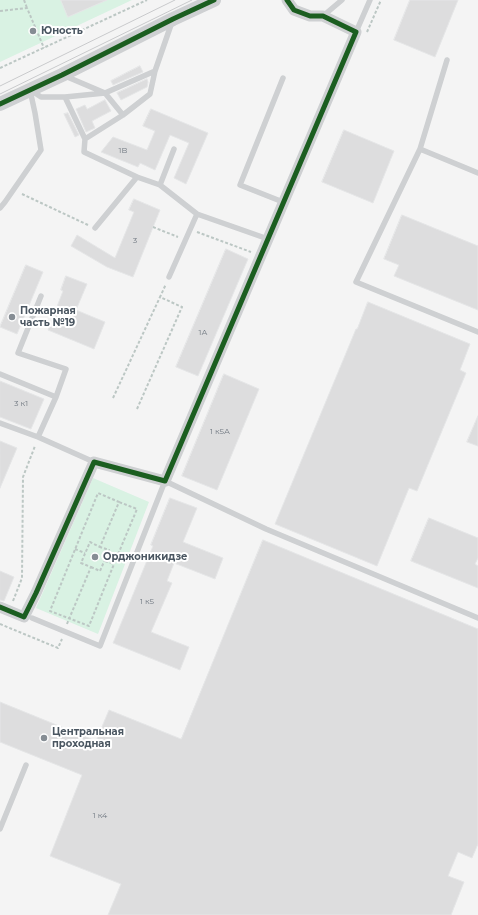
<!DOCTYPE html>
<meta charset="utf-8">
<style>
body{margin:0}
canvas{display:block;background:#f4f4f4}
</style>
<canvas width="478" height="915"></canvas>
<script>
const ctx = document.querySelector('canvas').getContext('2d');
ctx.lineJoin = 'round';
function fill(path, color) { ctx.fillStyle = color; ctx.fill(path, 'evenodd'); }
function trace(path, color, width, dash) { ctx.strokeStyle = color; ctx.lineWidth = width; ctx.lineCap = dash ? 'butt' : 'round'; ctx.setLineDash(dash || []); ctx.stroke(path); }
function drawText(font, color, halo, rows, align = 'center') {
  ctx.font = font + ' Montserrat,sans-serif'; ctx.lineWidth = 4; ctx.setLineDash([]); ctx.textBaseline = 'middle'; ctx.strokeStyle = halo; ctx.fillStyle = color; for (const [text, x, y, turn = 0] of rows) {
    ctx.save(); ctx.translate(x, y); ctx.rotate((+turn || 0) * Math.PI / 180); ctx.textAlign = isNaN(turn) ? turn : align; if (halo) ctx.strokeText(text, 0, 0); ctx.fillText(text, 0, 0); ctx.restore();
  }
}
fill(new Path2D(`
 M 0,0 L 132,0 L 0,62 Z
 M 93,478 L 149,502 L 98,634 L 36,608 Z`), '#d9f2e3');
const building = new Path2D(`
 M 61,0 L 107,0 L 68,17 Z
 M 410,0 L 458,0 L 435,57 L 394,40 Z
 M 140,66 L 143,72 L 113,85 L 111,81 Z
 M 147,79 L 148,82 L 147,87 L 121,100 L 117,93 Z
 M 105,100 L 111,111 L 92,121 L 95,128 L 86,132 L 76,109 L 85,105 L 87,109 Z
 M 151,109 L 208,133 L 186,184 L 174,178 L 189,143 L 170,135 L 155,170 L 140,163 L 138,167 L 101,152 L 113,137 L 147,150 L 155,131 L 143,126 Z
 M 68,113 L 79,135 L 75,137 L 64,114 Z
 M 344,130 L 394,151 L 373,203 L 322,182 Z
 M 134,199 L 160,210 L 133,277 L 107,267 L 71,246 L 77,235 L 115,258 L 134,212 L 129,210 Z
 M 402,215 L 478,246 L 478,310 L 394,276 L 399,265 L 384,259 Z
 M 226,249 L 248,259 L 198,376 L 176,367 Z
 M 26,265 L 43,272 L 17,334 L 0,327 Z
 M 66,276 L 87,284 L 76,310 L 105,322 L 94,349 L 48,330 L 63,291 L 61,290 Z
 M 368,302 L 470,344 L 460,370 L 466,373 L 417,491 L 409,488 L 377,566 L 275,524 L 356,329 L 357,329 Z
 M 224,374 L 259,389 L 217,490 L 182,476 Z
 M 0,381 L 44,399 L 31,429 L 0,417 Z
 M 478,416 L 478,446 L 467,442 Z
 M 0,441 L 17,448 L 0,488 Z
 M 170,498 L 197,508 L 183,542 L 223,558 L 215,579 L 174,563 L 167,581 L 172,583 L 151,632 L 189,647 L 180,670 L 113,643 L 153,546 L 151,545 Z
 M 429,518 L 478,538 L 478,558 L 475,564 L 478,566 L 478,588 L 411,561 Z
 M 263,540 L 478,629 L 478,844 L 472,858 L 458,852 L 448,876 L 464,882 L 451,915 L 108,915 L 121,884 L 50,856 L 82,775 L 0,742 L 0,702 L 96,741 L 109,710 L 181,739 Z
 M 0,571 L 14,577 L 4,601 L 0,600 Z`);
fill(building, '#ddddde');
trace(building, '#e5e6e7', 1);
trace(new Path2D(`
 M 24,0 L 27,8
 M 0,11 L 27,8 L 44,48
 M 367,32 L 381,0
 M 0,68 L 147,0
 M 22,194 L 88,225
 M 153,227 L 178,237
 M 197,232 L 251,252
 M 113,398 L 160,297
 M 137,409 L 182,307 L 160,297 L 166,284
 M 75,549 L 85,553
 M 105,561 L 114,564
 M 91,567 L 100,571 L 109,550 L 100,547
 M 13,601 L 22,578 L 23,477 L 35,446
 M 0,624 L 58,648 L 62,639
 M 67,624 L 69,619 L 91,567 L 81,563 L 90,542 L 100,547 L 119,502 L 98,493 L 50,611 L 89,626 L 114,564 L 137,509 L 119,502`), '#bcc7c4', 2, [3, 2]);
trace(new Path2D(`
 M 323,16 L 342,0
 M 356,32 L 370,0
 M 447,60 L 420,149 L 356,282 L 478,332
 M 65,76 L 105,93 L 123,115
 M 283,78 L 240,185 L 283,202
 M 32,91 L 41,97 L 65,97 L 105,93 L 155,71 L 172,22
 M 65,97 L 85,139 L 123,115 L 150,94 L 155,71
 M 85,139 L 84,152 L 137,177
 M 420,149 L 478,173
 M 160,185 L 174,149
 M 0,208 L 5,202 L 41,150 L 35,113 L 30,90
 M 95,228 L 137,177 L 160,185 L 197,214
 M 169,277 L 197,214 L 268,239
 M 41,296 L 18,353 L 66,369 L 56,397 L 38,437 L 94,462
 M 0,374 L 56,397
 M 0,423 L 38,437
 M 32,618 L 100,646 L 165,481 L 266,529 L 478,618
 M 0,829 L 26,765`), '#ced0d2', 5.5);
trace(new Path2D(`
 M 0,607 L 24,617 L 36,593 L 94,462 L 165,481 L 356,32 L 323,16 L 310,16 L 294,10 L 287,0`), '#ced0d2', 11);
trace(new Path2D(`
 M 0,104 L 62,75 L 173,19 L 214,0`), '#ced0d2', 14);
trace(new Path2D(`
 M 0,86 L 175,0
 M 0,94 L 192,0`), '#c9cacc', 1);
trace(new Path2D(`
 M 0,104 L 62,75 L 173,19 L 214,0
 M 0,607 L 24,617 L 36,593 L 94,462 L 165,481 L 356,32 L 323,16 L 310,16 L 294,10 L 287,0`), '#1b5e20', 5);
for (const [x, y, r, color] of [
 [33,31,4,"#868d94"],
 [12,317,4,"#868d94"],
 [95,557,4,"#868d94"],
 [44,738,4,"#868d94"]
]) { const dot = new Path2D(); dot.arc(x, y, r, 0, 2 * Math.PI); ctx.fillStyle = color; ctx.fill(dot); trace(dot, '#fff', 1.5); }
drawText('8px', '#707881', null, [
 ["1В",123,151],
 ["3",135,241],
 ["1А",203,333],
 ["3 к1",21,404],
 ["1 к5А",220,432],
 ["1 к5",147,602],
 ["1 к4",100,816]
]);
drawText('bold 10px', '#4a5661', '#fff', [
 ["Юность",41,31],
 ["Пожарная",20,311],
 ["часть №19",20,323],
 ["Орджоникидзе",103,557],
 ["Центральная",52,732],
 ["проходная",52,744]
], 'left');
</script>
